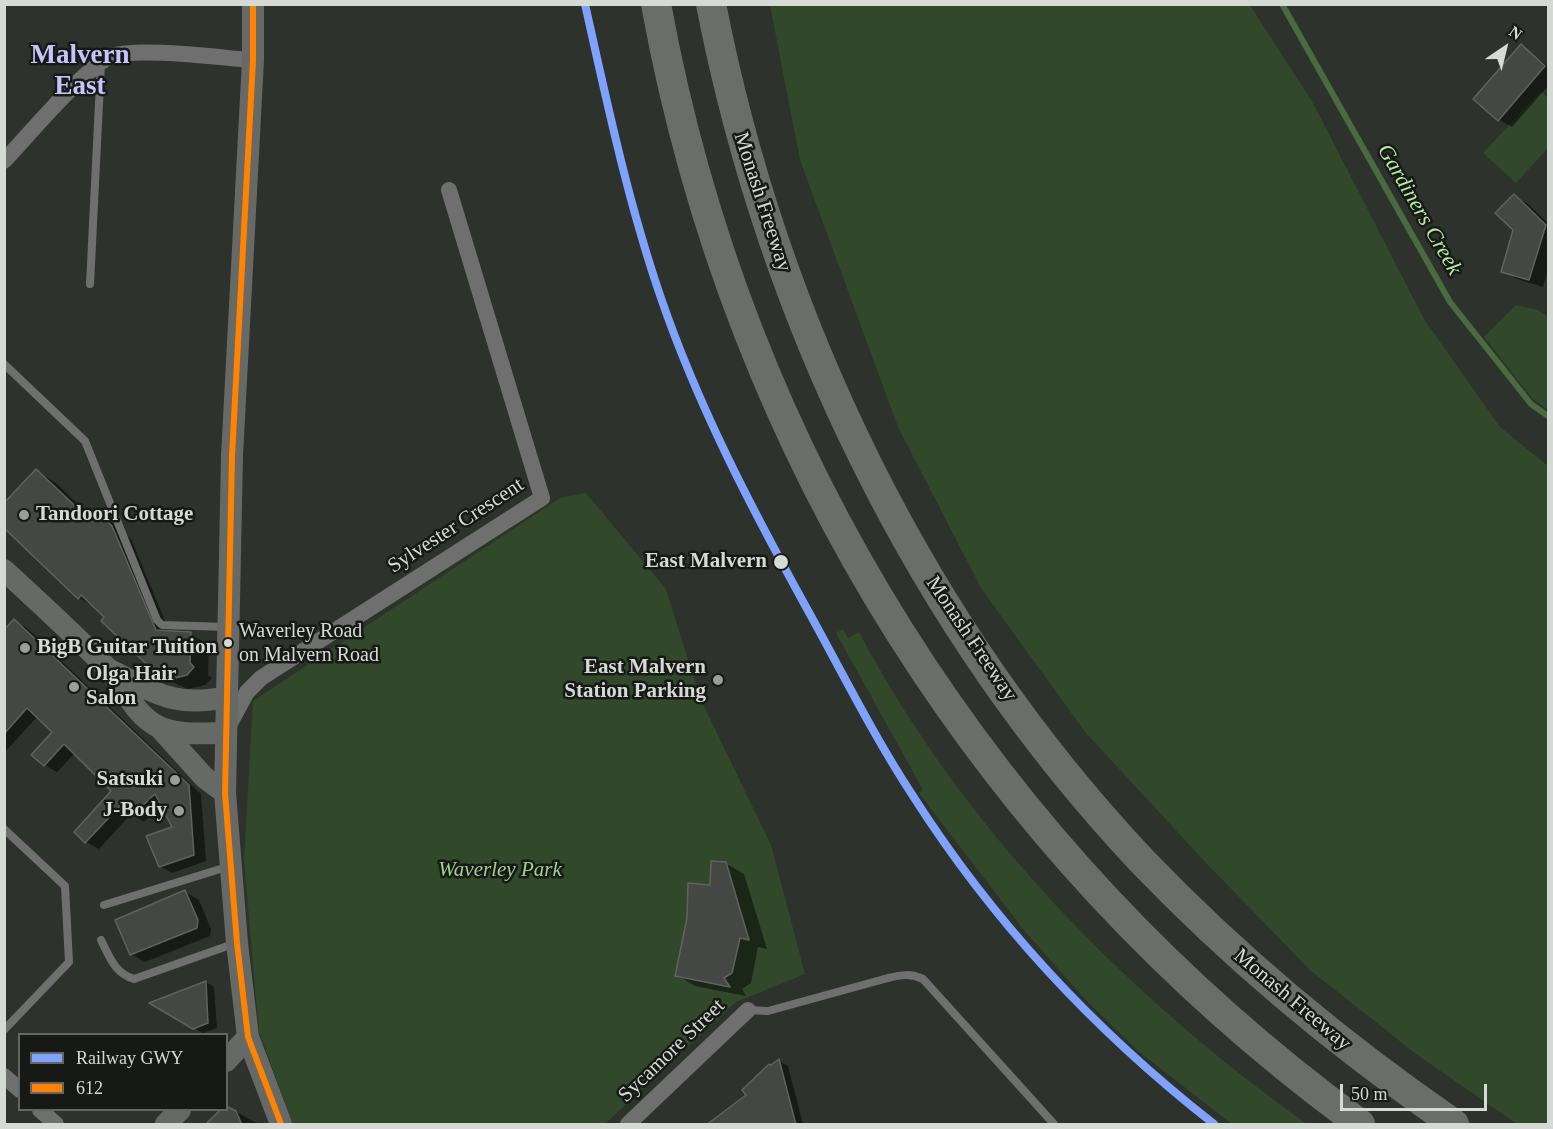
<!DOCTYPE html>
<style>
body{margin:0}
#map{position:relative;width:1553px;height:1129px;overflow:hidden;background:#2e322d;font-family:Georgia,serif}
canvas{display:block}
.frame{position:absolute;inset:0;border:6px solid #d6dad5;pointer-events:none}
.legend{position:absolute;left:18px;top:1033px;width:210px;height:78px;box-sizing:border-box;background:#171916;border:2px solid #636662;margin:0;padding:8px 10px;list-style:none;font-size:18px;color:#d6dad5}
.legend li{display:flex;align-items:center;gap:12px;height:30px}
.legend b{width:30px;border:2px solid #636662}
.north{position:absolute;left:1475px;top:18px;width:60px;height:60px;-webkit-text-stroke:4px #171916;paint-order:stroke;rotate:35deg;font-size:16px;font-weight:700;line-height:24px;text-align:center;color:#d6dad5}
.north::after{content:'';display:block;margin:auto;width:21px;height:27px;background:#d6dad5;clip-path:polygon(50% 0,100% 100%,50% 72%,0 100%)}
.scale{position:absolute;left:1340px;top:1084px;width:147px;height:27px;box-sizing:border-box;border:3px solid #d6dad5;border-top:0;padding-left:8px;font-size:18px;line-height:21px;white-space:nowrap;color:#d6dad5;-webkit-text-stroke:4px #171916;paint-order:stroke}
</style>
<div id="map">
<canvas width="1553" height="1129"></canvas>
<div class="frame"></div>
<ul class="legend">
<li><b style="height:8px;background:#80a2ff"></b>Railway GWY</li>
<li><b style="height:8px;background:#ff8200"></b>612</li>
</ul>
<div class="north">N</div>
<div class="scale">50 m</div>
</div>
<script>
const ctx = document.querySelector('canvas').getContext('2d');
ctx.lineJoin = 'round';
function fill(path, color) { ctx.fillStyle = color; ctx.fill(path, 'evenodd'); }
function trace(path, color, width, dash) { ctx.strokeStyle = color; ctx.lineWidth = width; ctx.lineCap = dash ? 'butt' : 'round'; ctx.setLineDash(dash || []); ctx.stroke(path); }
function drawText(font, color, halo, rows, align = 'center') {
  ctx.font = font + ' Georgia,serif'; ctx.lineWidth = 5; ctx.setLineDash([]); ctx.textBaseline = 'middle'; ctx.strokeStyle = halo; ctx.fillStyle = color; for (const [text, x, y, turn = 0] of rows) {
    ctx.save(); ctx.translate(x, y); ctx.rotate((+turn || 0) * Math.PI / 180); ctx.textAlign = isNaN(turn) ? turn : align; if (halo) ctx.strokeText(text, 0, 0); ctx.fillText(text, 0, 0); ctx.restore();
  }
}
fill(new Path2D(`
 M 770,5 L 1250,5 L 1313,103 L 1424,319 L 1500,427 L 1548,466 L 1548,1124 L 1517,1124 L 1416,1054 L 1310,970 L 1208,865 L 1085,732 L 981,588 L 898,427 L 800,160 Z
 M 1541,91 L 1548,98 L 1548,148 L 1516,183 L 1483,153 Z
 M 1516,305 L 1538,310 L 1548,317 L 1548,410 L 1532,398 L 1484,337 Z
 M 586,493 L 666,589 L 700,698 L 771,845 L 805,974 L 736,1002 L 605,1124 L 293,1124 L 259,1032 L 244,861 L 253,701 L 560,498 Z
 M 843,629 L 848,638 L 859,632 C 963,829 1128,996 1307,1124 L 1232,1124 L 1139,1052 L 1084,998 L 1023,929 L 919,793 L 923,790 L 836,633 Z`), '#31482a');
fill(new Path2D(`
 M 1521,46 L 1548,66 L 1548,86 L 1512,127 L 1498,119 Z
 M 1515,196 L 1528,204 L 1548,223 L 1548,269 L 1543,287 L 1517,279 L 1503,271 L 1515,230 Z
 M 36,471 L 55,482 L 93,519 L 98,514 L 116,525 L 131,539 L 170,633 L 190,634 L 209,645 L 208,675 L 212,678 L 205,685 L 188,689 L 161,677 L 98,609 L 79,598 Z
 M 15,621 L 27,628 L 201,794 L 206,861 L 172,873 L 160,866 L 174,828 L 162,805 L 144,822 L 131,814 L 99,849 L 86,842 L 76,832 L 113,791 L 75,753 L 57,772 L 45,765 L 54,731 L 38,716 L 4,753 L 4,632 Z
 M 725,863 L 744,874 L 767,949 L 758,947 L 751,983 L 742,989 L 746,996 L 695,986 L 677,975 L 711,887 Z
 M 185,892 L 199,900 L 211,929 L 210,936 L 145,962 L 131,954 Z
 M 206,982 L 214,987 L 217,1028 L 203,1033 L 153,1004 Z
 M 779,1061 L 788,1066 L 803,1124 L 709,1124 L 748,1096 Z
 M 226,1108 L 230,1108 L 258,1124 L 207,1124 Z`), '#0007');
trace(new Path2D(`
 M 1282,4 L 1450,302 L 1531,404 L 1548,416`), '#4a6a40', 6);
const building = new Path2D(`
 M 1521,44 L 1545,66 L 1498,121 L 1473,99 Z
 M 1514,194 L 1546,225 L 1529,280 L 1501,272 L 1513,230 L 1495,213 Z
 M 36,469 L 90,520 L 98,512 L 112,526 L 156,630 L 191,632 L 190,663 L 194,667 L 187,675 L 168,680 L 161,678 L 101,621 L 104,617 L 81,595 L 78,599 L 4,528 L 4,503 Z
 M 14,619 L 189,785 L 194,855 L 159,867 L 146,836 L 172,827 L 155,794 L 131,816 L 120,806 L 85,843 L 74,832 L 111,791 L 64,744 L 44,766 L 31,755 L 52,732 L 27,708 L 4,734 L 4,630 Z
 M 711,861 L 726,862 L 749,940 L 740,938 L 732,973 L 724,978 L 730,987 L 675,976 L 687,918 L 688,883 L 710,885 Z
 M 185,890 L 198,920 L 197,928 L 130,955 L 115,920 Z
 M 206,981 L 208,1023 L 193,1029 L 149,1003 Z
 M 779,1059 L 796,1125 L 706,1125 L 746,1095 L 742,1090 L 769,1064 L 771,1065 Z
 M 226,1106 L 236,1111 L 242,1125 L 205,1125 L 220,1110 L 226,1110 Z`);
fill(building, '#444743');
trace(building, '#60625f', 1.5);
trace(new Path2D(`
 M 90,284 L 101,63
 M 4,364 L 85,441 L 157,620 L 162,625 L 228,627
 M 4,829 L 65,886 L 69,962 L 4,1030
 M 104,905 L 230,866
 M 101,940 C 110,958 115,973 134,979 L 236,943
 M 748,1010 L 768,1011 L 888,978 C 901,975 910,973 923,979 L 1054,1124`), '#6e6f6e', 8);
trace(new Path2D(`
 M 4,161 C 26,138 87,65 112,56 C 139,47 221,58 253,60
 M 228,727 L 247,692 L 261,678 L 542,498 L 449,190
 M 4,1076 L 20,1090
 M 40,1110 L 56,1124
 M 628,1124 L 748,1010`), '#6e6f6e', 16);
trace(new Path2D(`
 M 253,4 L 253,60 L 232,456 L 225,793 L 237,943 L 248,1037 L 281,1124
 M 4,570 C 39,602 74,634 107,668 C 126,686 131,712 157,726 C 175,736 205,733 225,733
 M 110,670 C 156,693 174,708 227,697
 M 159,727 L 204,777 L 225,793
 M 226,1061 L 248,1037
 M 166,1124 L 180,1110`), '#666965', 22);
trace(new Path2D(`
 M 656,4 C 739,458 989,852 1360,1124
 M 711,4 C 773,321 920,625 1142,861 C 1237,960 1342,1047 1454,1124`), '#6a6e69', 30);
trace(new Path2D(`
 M 253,4 L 253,60 L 232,456 L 225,793 L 237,943 L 248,1037 L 281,1124`), '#ff8200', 6);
trace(new Path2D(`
 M 585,4 C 607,103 628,202 661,298 C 698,406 751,507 806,607 C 841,670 873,735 913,796 C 994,923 1095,1031 1214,1124`), '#80a2ff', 8);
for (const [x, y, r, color] of [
 [24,515,6,"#9b9f9a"],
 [781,562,8,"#d6dad5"],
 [228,643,5,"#d6dad5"],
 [25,648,6,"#9b9f9a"],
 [718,680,6,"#9b9f9a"],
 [74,687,6,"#9b9f9a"],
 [175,780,6,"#9b9f9a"],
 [179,811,6,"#9b9f9a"]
]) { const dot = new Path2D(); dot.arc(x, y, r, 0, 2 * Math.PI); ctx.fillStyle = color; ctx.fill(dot); trace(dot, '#171916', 2); }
drawText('20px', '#d6dad5', '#171916', [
 ["Waverley Road",239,632],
 ["on Malvern Road",239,656]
], 'left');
drawText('21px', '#d6dad5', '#171916', [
 ["Monash Freeway",762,202,72],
 ["Sylvester Crescent",456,526,-33],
 ["Monash Freeway",971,639,56],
 ["Monash Freeway",1292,1000,40],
 ["Sycamore Street",672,1051,-44]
]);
drawText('bold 21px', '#d6dad5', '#171916', [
 ["Tandoori Cottage",36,515],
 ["BigB Guitar Tuition",37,648],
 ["East Malvern",706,668,"right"],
 ["Station Parking",706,692,"right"],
 ["Olga Hair",86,675],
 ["Salon",86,699],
 ["Satsuki",163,780,"right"],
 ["J-Body",167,811,"right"]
], 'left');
drawText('bold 21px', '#d6dad5', '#171916', [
 ["East Malvern",767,562]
], 'right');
drawText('italic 21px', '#9dd18c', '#171916', [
 ["Waverley Park",500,870]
]);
drawText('italic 22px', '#b5eba4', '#171916', [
 ["Gardiners Creek",1419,210,60]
]);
drawText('bold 27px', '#c7c3fc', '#171916', [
 ["Malvern",80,56],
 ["East",80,87]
]);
</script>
